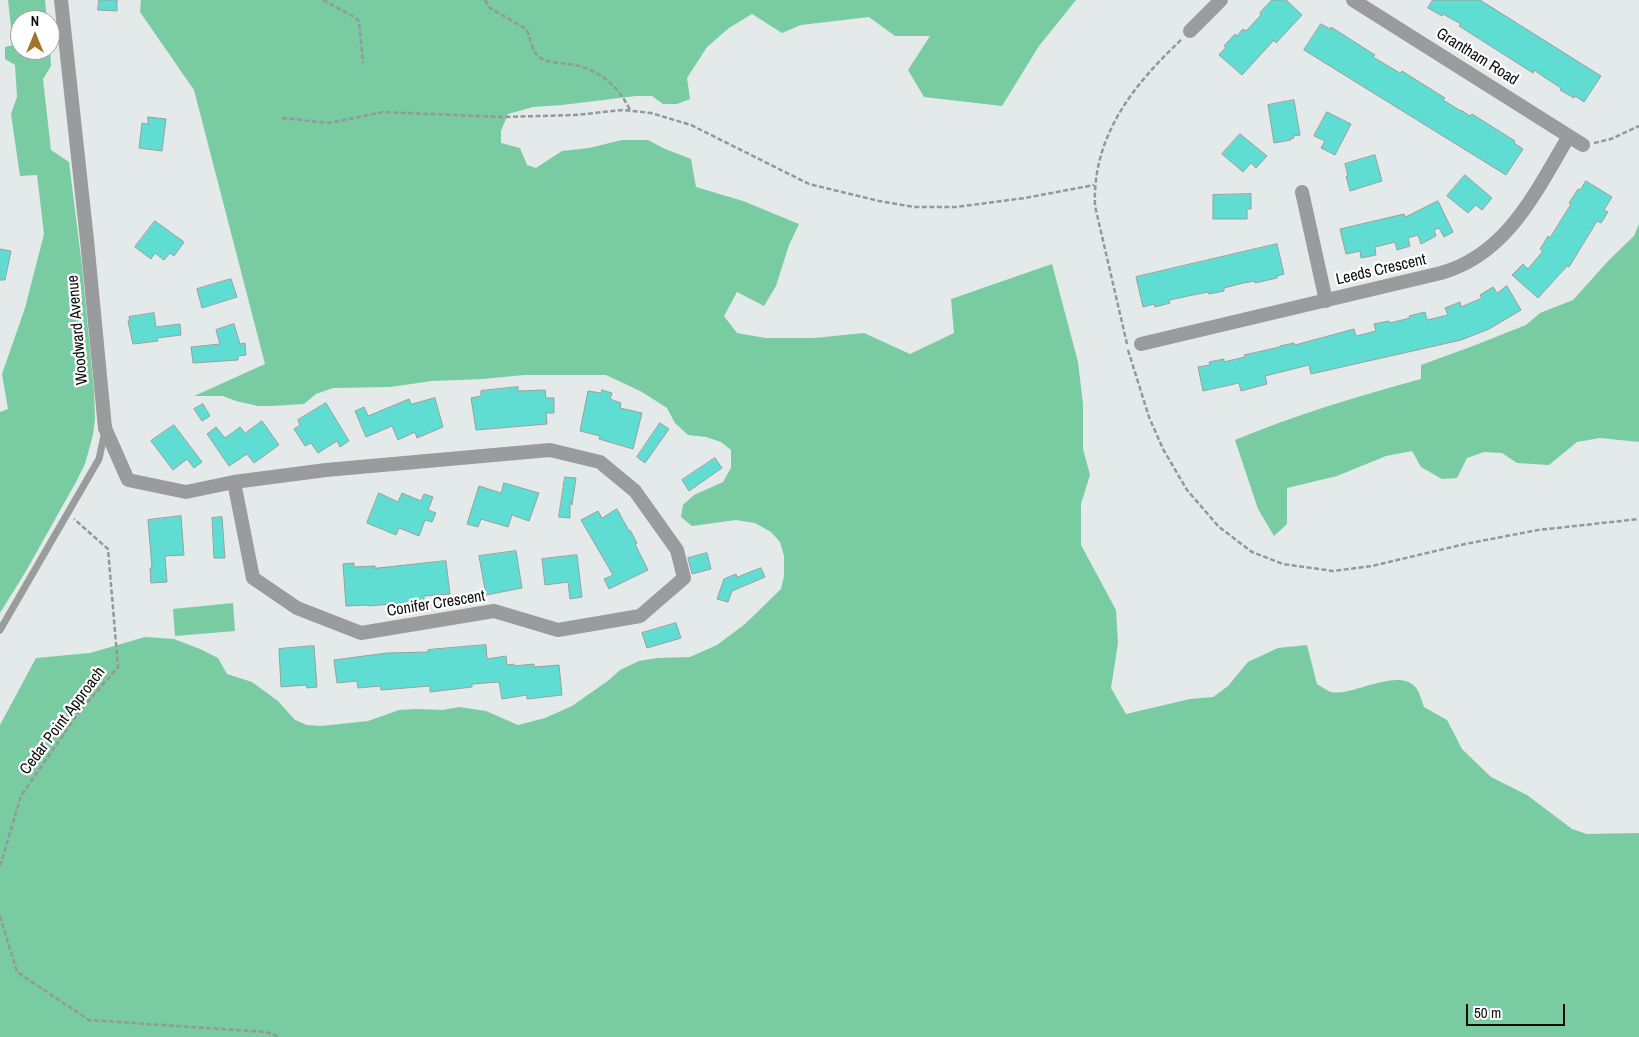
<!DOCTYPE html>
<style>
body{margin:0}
#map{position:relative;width:1639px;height:1037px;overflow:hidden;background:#e4e9ea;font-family:"Archivo Narrow",sans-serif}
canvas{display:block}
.north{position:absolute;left:10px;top:10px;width:50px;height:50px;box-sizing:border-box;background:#fff;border:1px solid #9e9f9f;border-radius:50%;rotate:0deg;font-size:14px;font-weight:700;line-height:20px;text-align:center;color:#0c0e0e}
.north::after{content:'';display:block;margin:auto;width:18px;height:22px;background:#a37427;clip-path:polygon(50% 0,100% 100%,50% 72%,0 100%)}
.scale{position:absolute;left:1466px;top:1004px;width:99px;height:22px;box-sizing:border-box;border:2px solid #0c0e0e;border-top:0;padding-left:6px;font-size:15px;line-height:18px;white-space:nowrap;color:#0c0e0e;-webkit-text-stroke:4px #fff;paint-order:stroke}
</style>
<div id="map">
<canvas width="1639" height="1037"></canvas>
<div class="north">N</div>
<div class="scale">50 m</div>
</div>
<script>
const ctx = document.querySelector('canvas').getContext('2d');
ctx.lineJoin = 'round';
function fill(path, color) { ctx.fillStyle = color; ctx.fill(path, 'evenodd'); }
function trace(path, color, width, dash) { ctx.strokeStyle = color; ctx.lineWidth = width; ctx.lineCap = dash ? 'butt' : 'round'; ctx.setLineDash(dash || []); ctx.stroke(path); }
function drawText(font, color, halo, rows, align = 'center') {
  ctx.font = font + ' "Archivo Narrow",sans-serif'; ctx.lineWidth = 4.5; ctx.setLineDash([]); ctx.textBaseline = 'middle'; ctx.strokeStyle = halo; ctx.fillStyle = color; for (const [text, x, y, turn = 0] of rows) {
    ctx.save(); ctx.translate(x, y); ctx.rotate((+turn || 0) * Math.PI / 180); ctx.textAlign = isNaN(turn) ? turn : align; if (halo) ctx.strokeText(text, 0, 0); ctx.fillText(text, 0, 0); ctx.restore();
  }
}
fill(new Path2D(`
 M 8,0 L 45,0 L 47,20 L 20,20 L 20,50 L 50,50 L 51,66 L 43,79 L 51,150 L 69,162 L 82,266 L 94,391 L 95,419 L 93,435 L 85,464 L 76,482 L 26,571 L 0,613 L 0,412 L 8,409 L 2,374 L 25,308 L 44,234 L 37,175 L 20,176 L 11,114 L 17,97 L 15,65 L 5,59 L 5,47 L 13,45 Z
 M 141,0 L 1076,0 L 1039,46 L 1002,106 L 924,97 L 908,70 L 930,36 L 895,36 L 869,17 L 801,25 L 782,33 L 752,14 L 729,28 L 707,47 L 687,78 L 690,99 L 677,104 L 663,104 L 652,96 L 636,96 L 562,105 L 533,107 L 508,114 L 501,131 L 501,143 L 520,148 L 527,165 L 536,168 L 562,151 L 589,148 L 622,140 L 648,140 L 665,149 L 691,159 L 696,187 L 743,201 L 799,224 L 789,245 L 776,286 L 764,306 L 737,292 L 724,316 L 737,333 L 765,338 L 814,338 L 864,333 L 910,354 L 954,333 L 951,299 L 1052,264 L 1078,362 L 1083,404 L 1083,449 L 1090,475 L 1081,504 L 1081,545 L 1116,610 L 1118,643 L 1111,688 L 1126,714 L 1190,699 L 1213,697 L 1228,686 L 1248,662 L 1278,648 L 1307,645 L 1317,684 C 1321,686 1327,691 1331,692 C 1353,697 1400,665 1417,689 C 1420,694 1422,702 1424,707 L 1447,720 L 1462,749 L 1491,777 L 1527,795 L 1572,829 L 1587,834 L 1639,833 L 1639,1037 L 0,1037 L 0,725 L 36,658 L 90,653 L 145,637 L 174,639 L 200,649 L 218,658 L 227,674 L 252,682 L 278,701 L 295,720 L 307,725 L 321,726 L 368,721 L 399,710 L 416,709 L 443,710 L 459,707 L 486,711 L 518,725 L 545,718 L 572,706 L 609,680 L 620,670 L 639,661 L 657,658 L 690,657 L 717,645 L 745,624 L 781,589 L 784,576 L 784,556 L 780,542 L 771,532 L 755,523 L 736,520 L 692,526 L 681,517 L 683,505 L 694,495 L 723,482 L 731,468 L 731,450 L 721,442 L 706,437 L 688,435 L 675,423 L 667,408 L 642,392 L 606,375 L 524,375 L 483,379 L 432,381 L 390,387 L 333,388 L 316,394 L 304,404 L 272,406 L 258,406 L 236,401 L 223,396 L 194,396 L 265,364 L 194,90 L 140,12 Z
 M 1639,224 L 1639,442 L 1600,438 L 1577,442 L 1549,465 L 1517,463 L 1502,453 L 1484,452 L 1467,458 L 1457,478 L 1442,479 L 1421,467 L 1412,451 L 1386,456 L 1337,476 L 1287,488 L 1287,524 L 1274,536 L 1258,509 L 1235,440 C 1295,415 1358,396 1421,379 L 1421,365 L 1473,346 L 1526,325 L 1540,313 L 1573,300 L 1610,259 L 1634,236 Z
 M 233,603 L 235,631 L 175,636 L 173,609 Z`), '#79cca1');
const building = new Path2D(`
 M 99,0 L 117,0 L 117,11 L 98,10 Z
 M 1272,0 L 1286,0 L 1302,15 L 1276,43 L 1274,40 L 1242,75 L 1219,55 L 1226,47 L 1224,46 L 1235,34 L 1237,36 L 1243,29 L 1246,31 L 1261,15 L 1260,13 Z
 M 1433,0 L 1480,0 L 1601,76 L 1584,102 L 1575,96 L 1574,98 L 1560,90 L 1561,88 L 1544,77 L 1534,70 L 1533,73 L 1459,26 L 1461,24 L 1443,14 L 1442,16 L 1428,8 Z
 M 1321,24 L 1330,29 L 1331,27 L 1375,55 L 1373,57 L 1400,73 L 1402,71 L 1445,98 L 1443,100 L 1461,111 L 1461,110 L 1470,116 L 1472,114 L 1515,141 L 1514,143 L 1523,149 L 1506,175 L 1304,50 Z
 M 1294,100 L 1300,135 L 1293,136 L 1294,138 L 1290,139 L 1291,140 L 1274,143 L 1268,105 Z
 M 1327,112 L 1351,124 L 1335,155 L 1321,148 L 1325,141 L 1314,136 Z
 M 148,117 L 166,119 L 162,151 L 139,148 L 142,123 L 148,124 Z
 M 1240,134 L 1267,156 L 1256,168 L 1251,163 L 1243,172 L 1222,154 Z
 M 1375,155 L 1382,181 L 1350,191 L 1346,176 L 1348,176 L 1345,164 Z
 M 1465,175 L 1492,198 L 1482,210 L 1476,205 L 1468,213 L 1447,196 Z
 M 1586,181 L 1612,197 L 1604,210 L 1608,212 L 1601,223 L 1597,221 L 1569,267 L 1567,266 L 1538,298 L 1512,275 L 1523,264 L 1528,269 L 1543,251 L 1540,249 L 1544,243 L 1548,236 L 1550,238 L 1571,204 L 1569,203 L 1578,189 L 1580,190 Z
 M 1251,194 L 1251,209 L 1247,209 L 1247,219 L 1213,219 L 1213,195 Z
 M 1438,201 L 1453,232 L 1444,237 L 1439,228 L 1434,230 L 1436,236 L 1421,244 L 1418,235 L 1408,238 L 1410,246 L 1397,250 L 1395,242 L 1375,247 L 1376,255 L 1361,258 L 1360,251 L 1346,254 L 1340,229 L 1404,214 L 1405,217 Z
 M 155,221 L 184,242 L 174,256 L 170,253 L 164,260 L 155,253 L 151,259 L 135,247 Z
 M 1277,244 L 1284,274 L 1277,276 L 1277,278 L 1255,283 L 1255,281 L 1243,283 L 1224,288 L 1224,291 L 1209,294 L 1208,292 L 1198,294 L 1169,300 L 1170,303 L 1155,307 L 1154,304 L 1143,307 L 1136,277 Z
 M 0,249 L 11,251 L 5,280 L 0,280 Z
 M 231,279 L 237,297 L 202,308 L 197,289 Z
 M 1507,286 L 1521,310 L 1489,329 L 1461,340 L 1311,374 L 1309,365 L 1265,376 L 1267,384 L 1241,391 L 1239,383 L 1203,391 L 1198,367 L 1210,365 L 1209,362 L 1224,359 L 1224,362 L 1245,357 L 1244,355 L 1280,347 L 1280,346 L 1294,343 L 1295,345 L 1354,329 L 1356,336 L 1376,331 L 1374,324 L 1389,321 L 1390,323 L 1410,318 L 1409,316 L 1425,312 L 1427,320 L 1448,315 L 1445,308 L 1460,302 L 1461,307 L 1482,298 L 1480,295 L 1493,287 L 1497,293 Z
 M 154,313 L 156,327 L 180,324 L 181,335 L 157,338 L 158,341 L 133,344 L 128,321 L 130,321 L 129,317 Z
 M 234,324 L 240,344 L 245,343 L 246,355 L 238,356 L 238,360 L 193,363 L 191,347 L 220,344 L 216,330 Z
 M 518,387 L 518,391 L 545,390 L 546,398 L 554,398 L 554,413 L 546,413 L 547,424 L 476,430 L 471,398 L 481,396 L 481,391 Z
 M 602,390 L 612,393 L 610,399 L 621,403 L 620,408 L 642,413 L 633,449 L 599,439 L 600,436 L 580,431 L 588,391 L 601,393 Z
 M 435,398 L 443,427 L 417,438 L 415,432 L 398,440 L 392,426 L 366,437 L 355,411 L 364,407 L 368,416 L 409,399 L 411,404 Z
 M 326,403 L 349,441 L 340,447 L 337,441 L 318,453 L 311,443 L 305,446 L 294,429 L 300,425 L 298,420 Z
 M 203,404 L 210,416 L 202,421 L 194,409 Z
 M 262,421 L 279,445 L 254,463 L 247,454 L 229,466 L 207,434 L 216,427 L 225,438 L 240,427 L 245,433 Z
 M 660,423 L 669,429 L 645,463 L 637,457 Z
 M 174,425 L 202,462 L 194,468 L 187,459 L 173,470 L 151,441 Z
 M 715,458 L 722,468 L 689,491 L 682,480 Z
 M 565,477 L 576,478 L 572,505 L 570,501 L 570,518 L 559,517 Z
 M 504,483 L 539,493 L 529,521 L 512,515 L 508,527 L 481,519 L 478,527 L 467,524 L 479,486 L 501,493 Z
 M 379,493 L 398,502 L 402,493 L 421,501 L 424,494 L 433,497 L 428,510 L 436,513 L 432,522 L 425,520 L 419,536 L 399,528 L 396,535 L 367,523 Z
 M 617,509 L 629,531 L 630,530 L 637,543 L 635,544 L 648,570 L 609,589 L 604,579 L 613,575 L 581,520 L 598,511 L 602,518 Z
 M 181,516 L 184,555 L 165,556 L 167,582 L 151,583 L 150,568 L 152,568 L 148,520 Z
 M 222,517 L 225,558 L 214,558 L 212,518 Z
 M 516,551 L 522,588 L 486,595 L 479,556 Z
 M 707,553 L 711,569 L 692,574 L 688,558 Z
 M 577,555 L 582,597 L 570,599 L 568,582 L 545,585 L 542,559 Z
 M 446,561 L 450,594 L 424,596 L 424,601 L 369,606 L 369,605 L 346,606 L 343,564 L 354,563 L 354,567 L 375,566 L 375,568 Z
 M 761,568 L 765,577 L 732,591 L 728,602 L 717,599 L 724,579 L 736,574 L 737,577 Z
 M 676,623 L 681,638 L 647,648 L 642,633 Z
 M 486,645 L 487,659 L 506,656 L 507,665 L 514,664 L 514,666 L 534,664 L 534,667 L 559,665 L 562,695 L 527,699 L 527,695 L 502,699 L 499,682 L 472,684 L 472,687 L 430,692 L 430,686 L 381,690 L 380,686 L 358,688 L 357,681 L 337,683 L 334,660 L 387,653 L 428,652 L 428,650 Z
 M 314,646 L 317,687 L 307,688 L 306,685 L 281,687 L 279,649 Z`);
fill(building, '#60ddd3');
trace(building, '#9b9f9e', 1);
trace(new Path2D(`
 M 323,0 L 356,18 L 359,21 L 363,63
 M 485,0 L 490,8 L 526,29 C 531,37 531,51 539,57 C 547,63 560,63 570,64 C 598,69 617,84 630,110
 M 282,118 L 329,123 L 383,112 L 502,117 L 575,115 L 623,110 L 651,113 L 691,125 L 809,184 L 879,201 L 914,207 L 956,207 L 1025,198 L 1094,185
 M 1594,143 L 1611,139 L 1639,126
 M 1127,344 L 1095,206 C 1092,136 1134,84 1182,39
 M 1128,350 L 1149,417 L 1163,449 L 1187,490 L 1219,527 L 1252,552 L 1283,564 L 1333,571 L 1372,566 L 1465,544 L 1538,530 L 1639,519
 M 0,866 L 21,796 L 79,712 L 118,667 L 108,549 L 74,519
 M 0,916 L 17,972 L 89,1020 L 266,1032 L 280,1037`), '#949899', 2.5, [5, 2.5]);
trace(new Path2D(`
 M 0,630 L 99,459 L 105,431`), '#9a9b9d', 7);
trace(new Path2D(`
 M 1353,0 L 1583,145
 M 1190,31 L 1221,0
 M 1302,192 L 1326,301
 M 1141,344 L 1441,273 C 1508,254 1536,191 1569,136
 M 105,428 L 128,480 L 186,492 L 234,482 L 326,470 L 550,450 L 600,462 L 635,491 L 677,550 L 684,578 L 640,616 L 558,630 L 494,611 L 361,633 L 297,608 L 253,578 L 234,482`), '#9a9b9d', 14);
trace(new Path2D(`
 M 61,0 L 87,240 L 105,428`), '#9a9b9d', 14);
drawText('16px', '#0c0e0e', '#fff', [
 ["Grantham Road",1477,57,32],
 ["Leeds Crescent",1381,270,-13],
 ["Woodward Avenue",78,330,-95],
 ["Conifer Crescent",436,604,-9],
 ["Cedar Point Approach",63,721,-53]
]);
</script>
